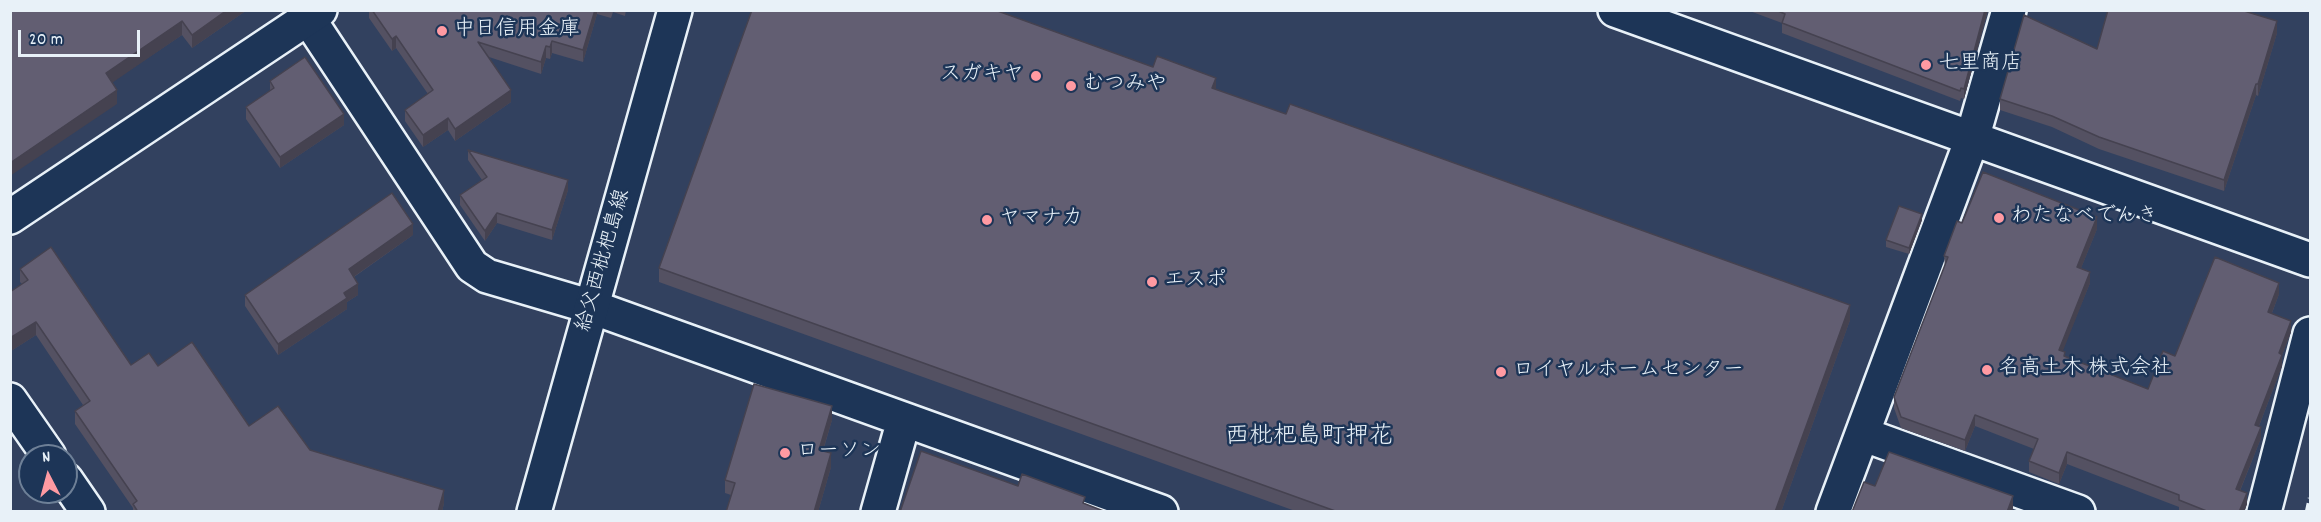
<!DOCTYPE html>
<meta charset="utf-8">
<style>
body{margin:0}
#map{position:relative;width:2321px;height:522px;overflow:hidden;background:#32415f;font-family:Dekko,sans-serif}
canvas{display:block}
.frame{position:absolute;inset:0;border:12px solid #e8f1f8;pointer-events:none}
.north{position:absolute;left:18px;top:444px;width:60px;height:60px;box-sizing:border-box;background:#1d3557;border:2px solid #6e8097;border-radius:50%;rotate:354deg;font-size:16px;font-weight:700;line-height:24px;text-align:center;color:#e8f1f8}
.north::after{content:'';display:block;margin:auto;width:21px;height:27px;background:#ff9aa2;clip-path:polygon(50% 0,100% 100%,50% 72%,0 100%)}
.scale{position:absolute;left:18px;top:30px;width:122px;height:27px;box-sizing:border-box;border:3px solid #e8f1f8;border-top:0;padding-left:8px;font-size:18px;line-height:21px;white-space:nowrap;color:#e8f1f8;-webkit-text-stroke:4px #1d3557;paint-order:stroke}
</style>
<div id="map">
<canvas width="2321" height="522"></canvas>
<div class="frame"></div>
<div class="north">N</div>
<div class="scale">20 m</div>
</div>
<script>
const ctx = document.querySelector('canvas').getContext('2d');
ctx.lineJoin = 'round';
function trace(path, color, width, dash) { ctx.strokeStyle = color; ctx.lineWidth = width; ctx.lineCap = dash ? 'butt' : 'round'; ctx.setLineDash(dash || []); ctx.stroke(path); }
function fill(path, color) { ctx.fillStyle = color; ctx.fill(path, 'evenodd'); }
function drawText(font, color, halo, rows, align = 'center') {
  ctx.font = font + ' Dekko,"Klee One",sans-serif'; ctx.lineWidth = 5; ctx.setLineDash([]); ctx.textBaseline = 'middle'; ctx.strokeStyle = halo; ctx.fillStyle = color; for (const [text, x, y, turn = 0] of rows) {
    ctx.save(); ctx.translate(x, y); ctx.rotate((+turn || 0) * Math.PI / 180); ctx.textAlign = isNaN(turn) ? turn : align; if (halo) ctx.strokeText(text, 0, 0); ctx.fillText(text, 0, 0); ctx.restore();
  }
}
const minor = new Path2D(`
 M 310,10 L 308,18 L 472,266 L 487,276 L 592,307 L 1161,512
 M 1615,10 L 2310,260
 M 10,400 L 49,456
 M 1862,434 L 2078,512
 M 66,480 L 88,512
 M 878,512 L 904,420
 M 1833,512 L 1972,139 L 2009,10
 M 2264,512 L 2310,334`);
const tertiary = new Path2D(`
 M 10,217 L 320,10`);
const secondary = new Path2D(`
 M 534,512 L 675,10`);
trace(minor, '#e8f1f8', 38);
trace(tertiary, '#e8f1f8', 38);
trace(secondary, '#e8f1f8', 38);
trace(minor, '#1d3557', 33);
trace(tertiary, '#1d3557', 33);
trace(secondary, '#1d3557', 33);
trace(new Path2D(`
 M 2307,512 L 2310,498`), '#e8f1f8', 4.5, [9, 4.5]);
fill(new Path2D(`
 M 10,10 L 247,10 L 192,48 L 182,35 L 112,82 L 117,104 Z
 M 369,10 L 626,10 L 625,16 L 613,12 L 611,18 L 597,14 L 583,62 L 552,53 L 550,59 L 546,58 L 541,74 L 489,57 L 511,102 L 455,141 L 448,130 L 423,147 L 405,121 L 405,110 L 428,94 L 396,48 L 392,51 L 369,18 Z
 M 1747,10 L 1988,10 L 1964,99 L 1961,98 L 1960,101 L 1782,33 L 1782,23 Z
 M 2243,12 L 2277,33 L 2258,96 L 2256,95 L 2224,191 L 2099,149 L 2052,127 L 2000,110 L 2000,99 L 2097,49 Z
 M 270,81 L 344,125 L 280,168 L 246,119 L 246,107 L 270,91 Z
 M 1216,89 L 1850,320 L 1781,512 L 1298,512 L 659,282 L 659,268 Z
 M 468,150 L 568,190 L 552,240 L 497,223 L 485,241 L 460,205 L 460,195 L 482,180 L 468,160 Z
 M 1922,220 L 1909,254 L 1886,247 L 1886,240 Z
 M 1962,223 L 2097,229 L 2081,268 L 2090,283 L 2062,351 L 2065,357 L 2148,389 L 2175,356 L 2279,294 L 2272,313 L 2291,332 L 2282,355 L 2282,366 L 2259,426 L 2261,438 L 2240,491 L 2247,504 L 2244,512 L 2180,512 L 2179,511 L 2179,507 L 2067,464 L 2059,484 L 2029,472 L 2029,461 L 2034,449 L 1975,426 L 1965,451 L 1901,428 L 1894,408 L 1894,397 L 1945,267 L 1944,256 Z
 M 413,235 L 354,277 L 358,295 L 347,302 L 347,309 L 278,355 L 245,306 L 245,295 Z
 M 20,269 L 131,365 L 158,366 L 249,426 L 444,503 L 442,512 L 133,512 L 133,508 L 75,424 L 75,411 L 83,405 L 36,335 L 11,351 L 10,292 L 22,284 L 20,282 Z
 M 832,420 L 823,451 L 831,467 L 818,512 L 726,512 L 731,495 L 725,493 L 725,480 Z`), '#545162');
fill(new Path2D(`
 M 227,10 L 247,10 L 192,48 L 192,35 Z
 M 595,10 L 597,10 L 597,14 L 583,62 L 583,50 Z
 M 1985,10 L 1988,10 L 1964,99 L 1964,89 Z
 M 182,21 L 182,35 L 106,87 L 106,73 Z
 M 2277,21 L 2277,33 L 2258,96 L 2258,84 Z
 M 396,36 L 396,48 L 392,51 L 392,39 Z
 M 552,41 L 552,53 L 550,59 L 550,47 Z
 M 546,46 L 546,58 L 541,74 L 541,62 Z
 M 1216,78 L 1216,93 L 1212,88 Z
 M 2256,84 L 2256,95 L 2224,191 L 2224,180 Z
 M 117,90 L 117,104 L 10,176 L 10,163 Z
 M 511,90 L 511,102 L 455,141 L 455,129 Z
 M 344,114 L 344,125 L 280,168 L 280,157 Z
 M 448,118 L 448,130 L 423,147 L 423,135 Z
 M 568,180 L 568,190 L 552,240 L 552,230 Z
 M 497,213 L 497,223 L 485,241 L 485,231 Z
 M 1922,214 L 1922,220 L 1909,254 L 1909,248 Z
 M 2097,217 L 2097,229 L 2077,278 L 2077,267 Z
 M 413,224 L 413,235 L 349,280 L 349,269 Z
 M 2090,272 L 2090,283 L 2059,361 L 2059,350 Z
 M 2279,283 L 2279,294 L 2268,323 L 2268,312 Z
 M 358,284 L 358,295 L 347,302 L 347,309 L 278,355 L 278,344 L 344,293 Z
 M 1850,305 L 1850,320 L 1781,512 L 1775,512 Z
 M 2291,321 L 2291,332 L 2282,355 L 2282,366 L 2255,436 L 2255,425 L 2279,353 Z
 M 36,322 L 36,335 L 11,351 L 11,338 Z
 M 832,406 L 832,420 L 819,463 L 819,450 Z
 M 1975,415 L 1975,426 L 1965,451 L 1965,440 Z
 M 2261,427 L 2261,438 L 2236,500 L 2236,489 Z
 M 2067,452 L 2067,464 L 2059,484 L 2059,473 Z
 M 831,453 L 831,467 L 818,512 L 814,512 Z
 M 444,490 L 444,503 L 442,512 L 438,512 Z
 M 2247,493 L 2247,504 L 2244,512 L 2239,512 Z
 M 2013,496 L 2013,508 L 2012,512 L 2007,512 Z`), '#454250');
const building = new Path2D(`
 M 10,10 L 227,10 L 192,35 L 182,21 L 106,73 L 117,90 L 10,163 Z
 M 372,10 L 595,10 L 583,50 L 552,41 L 550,47 L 546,46 L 541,62 L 478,42 L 511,90 L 455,129 L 448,118 L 423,135 L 405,110 L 433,90 L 396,36 L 392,39 Z
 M 752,10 L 995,10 L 1153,67 L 1157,56 L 1216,78 L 1212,88 L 1286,114 L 1290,104 L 1850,305 L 1775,512 L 1338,512 L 659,268 Z
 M 1776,10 L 1985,10 L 1964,89 L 1961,88 L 1960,91 L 1782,23 L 1785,14 Z
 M 2108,10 L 2241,10 L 2277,21 L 2258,84 L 2256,84 L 2224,180 L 2099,137 L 2052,116 L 2000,99 L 2024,15 L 2097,49 Z
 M 305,57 L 344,114 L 280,157 L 246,107 L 274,88 L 270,81 Z
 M 468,150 L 568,180 L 552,230 L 497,213 L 485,231 L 460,195 L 487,177 Z
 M 1983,172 L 2097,217 L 2077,267 L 2090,272 L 2059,350 L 2065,352 L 2064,356 L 2148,389 L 2163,351 L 2175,356 L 2215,257 L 2279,283 L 2268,312 L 2291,321 L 2279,353 L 2282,355 L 2255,425 L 2261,427 L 2236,489 L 2247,493 L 2239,512 L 2209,512 L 2179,500 L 2179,495 L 2067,452 L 2059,473 L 2029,461 L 2038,439 L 1975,415 L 1965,440 L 1901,417 L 1894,397 L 1948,257 L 1944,256 L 1957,221 L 1962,223 Z
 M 392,193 L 413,224 L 349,269 L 358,284 L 344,293 L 347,298 L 278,344 L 245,295 Z
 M 1899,206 L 1922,214 L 1909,248 L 1886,240 Z
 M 51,247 L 131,365 L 149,353 L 158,366 L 192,342 L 249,426 L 278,406 L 310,450 L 444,490 L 438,512 L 138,512 L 133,504 L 137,501 L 75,411 L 90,401 L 36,322 L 10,338 L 10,292 L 28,280 L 20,269 Z
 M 754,384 L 832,406 L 819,450 L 831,453 L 814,512 L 726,512 L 735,483 L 725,480 Z
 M 921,451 L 1018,486 L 1022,474 L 1085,497 L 1083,503 L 1106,512 L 900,512 Z
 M 1889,452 L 2013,496 L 2007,512 L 1852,512 L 1864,482 L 1875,486 Z`);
fill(building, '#625e72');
trace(building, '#454250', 1.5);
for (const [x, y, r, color] of [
 [442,31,6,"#ff9aa2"],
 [1926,65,6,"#ff9aa2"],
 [1036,76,6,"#ff9aa2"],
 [1071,86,6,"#ff9aa2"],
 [1999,218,6,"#ff9aa2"],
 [987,220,6,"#ff9aa2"],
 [1152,282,6,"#ff9aa2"],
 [1987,370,6,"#ff9aa2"],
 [1501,372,6,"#ff9aa2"],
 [785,453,6,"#ff9aa2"]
]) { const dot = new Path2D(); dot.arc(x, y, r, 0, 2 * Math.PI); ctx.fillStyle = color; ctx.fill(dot); trace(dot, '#1d3557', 2); }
drawText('21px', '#e8f1f8', '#1d3557', [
 ["中日信用金庫",454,31],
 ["七里商店",1938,65],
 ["スガキヤ",1024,76,"right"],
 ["むつみや",1083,86],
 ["わたなべでんき",2011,218],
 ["ヤマナカ",999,220],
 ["エスポ",1164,282],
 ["名高土木 株式会社",1999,370],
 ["ロイヤルホームセンター",1513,372],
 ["ローソン",797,453]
], 'left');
drawText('21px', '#e8f1f8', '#1d3557', [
 ["給父西枇杷島線",605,261,-74]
]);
drawText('24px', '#e8f1f8', '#1d3557', [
 ["西枇杷島町押花",1309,439]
]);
</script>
